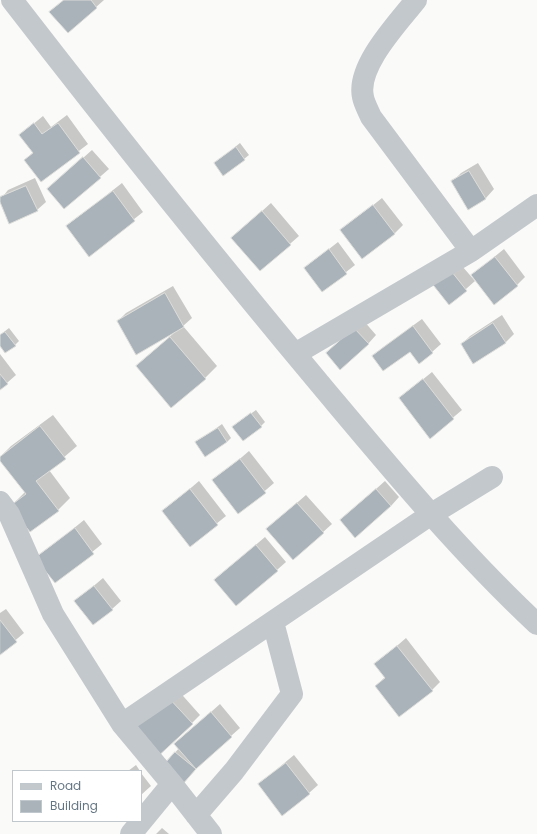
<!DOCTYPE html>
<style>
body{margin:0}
#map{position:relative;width:537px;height:834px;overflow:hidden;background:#fafaf8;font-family:Poppins,sans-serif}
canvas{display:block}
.legend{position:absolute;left:12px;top:770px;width:130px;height:52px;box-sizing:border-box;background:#fff;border:1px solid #c1c8cd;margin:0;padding:5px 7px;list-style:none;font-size:12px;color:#657683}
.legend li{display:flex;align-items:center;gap:8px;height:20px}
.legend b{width:20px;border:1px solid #c1c8cd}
</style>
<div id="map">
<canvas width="537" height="834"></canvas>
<ul class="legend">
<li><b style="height:5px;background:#c3c8cc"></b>Road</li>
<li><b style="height:11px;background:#aab3b9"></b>Building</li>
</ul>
</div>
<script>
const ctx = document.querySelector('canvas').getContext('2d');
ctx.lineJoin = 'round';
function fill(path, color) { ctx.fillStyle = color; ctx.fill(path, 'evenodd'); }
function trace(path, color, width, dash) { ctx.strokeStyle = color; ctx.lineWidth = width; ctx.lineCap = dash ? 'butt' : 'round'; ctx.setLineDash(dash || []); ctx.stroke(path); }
fill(new Path2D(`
 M 64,0 L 104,0 L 68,32 L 59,4 Z
 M 67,115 L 88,144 L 41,180 L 26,160 L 33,152 L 20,135 L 43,116 L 51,127 Z
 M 240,143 L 249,155 L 224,175 L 215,163 Z
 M 92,150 L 109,169 L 64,208 L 48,189 Z
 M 478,163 L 494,189 L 486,198 L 469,208 L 452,182 L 461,173 Z
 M 35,178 L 46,202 L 37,210 L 0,200 L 8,190 Z
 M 122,183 L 143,212 L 89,255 L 67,226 Z
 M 382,198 L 403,225 L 394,234 L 341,231 Z
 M 271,203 L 299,236 L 260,270 L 232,238 Z
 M 338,242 L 355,265 L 322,291 L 305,268 Z
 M 504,249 L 525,277 L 517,285 L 472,275 Z
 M 456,259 L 475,281 L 449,304 L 431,281 Z
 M 173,286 L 192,318 L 183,326 L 217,366 L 205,378 L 137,366 L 175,332 L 118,321 L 126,313 Z
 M 502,315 L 514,334 L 506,342 L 462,344 L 470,336 Z
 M 422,319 L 441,344 L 432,352 L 410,350 L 374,356 L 382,348 Z
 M 363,320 L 376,335 L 368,344 L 327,353 Z
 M 9,328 L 19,341 L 15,345 L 0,344 L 0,335 Z
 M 0,354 L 16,375 L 0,389 Z
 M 432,372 L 462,410 L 430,437 L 400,398 Z
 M 256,410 L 265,422 L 261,426 L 238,423 Z
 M 53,415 L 77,446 L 49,470 L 70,498 L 58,510 L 11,506 L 25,492 L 0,457 L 11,446 Z
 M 222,424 L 231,438 L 227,442 L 197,442 Z
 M 249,451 L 274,483 L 239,513 L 214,481 Z
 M 199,481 L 226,516 L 190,545 L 164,511 Z
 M 385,481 L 399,497 L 391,506 L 350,512 Z
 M 306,495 L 332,524 L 293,559 L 276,521 Z
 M 84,520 L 102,544 L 55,582 L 37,558 Z
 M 265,537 L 286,562 L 237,605 L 224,572 Z
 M 103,578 L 121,601 L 112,609 L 76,601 Z
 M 6,609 L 24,633 L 0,653 L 0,613 Z
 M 406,638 L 440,682 L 432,690 L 376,686 L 385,677 L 376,664 Z
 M 176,688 L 200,715 L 192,723 L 130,731 Z
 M 220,704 L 240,728 L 197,766 L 186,780 L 162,768 L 179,748 L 175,744 Z
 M 294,755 L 318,785 L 309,793 L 259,784 Z
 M 136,765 L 140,771 L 128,771 Z
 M 141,773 L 151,786 L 141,795 Z
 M 162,828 L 169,834 L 156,834 Z`), '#0003');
const building = new Path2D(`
 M 64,0 L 91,0 L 97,8 L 68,33 L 49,12 Z
 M 34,123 L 42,134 L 58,123 L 80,153 L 41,182 L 24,160 L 33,153 L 19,135 Z
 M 236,147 L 245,160 L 223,176 L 214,163 Z
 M 83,157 L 101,178 L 64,209 L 47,189 Z
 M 469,171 L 486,199 L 468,210 L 451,181 Z
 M 26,186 L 38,211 L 9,224 L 0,202 L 0,197 Z
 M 113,191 L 135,221 L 89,257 L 66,226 Z
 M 373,205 L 395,234 L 362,259 L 340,230 Z
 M 262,211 L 291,245 L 260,271 L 231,238 Z
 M 329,249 L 347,274 L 322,292 L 304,268 Z
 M 495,257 L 518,286 L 494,305 L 471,275 Z
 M 448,267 L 467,291 L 449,305 L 430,281 Z
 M 165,293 L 184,327 L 136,355 L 117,321 Z
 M 493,323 L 506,343 L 473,364 L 461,344 Z
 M 413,326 L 433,353 L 419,364 L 410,352 L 383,371 L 372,356 Z
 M 354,328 L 369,344 L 340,370 L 326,353 Z
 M 5,332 L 16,346 L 5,353 L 0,346 L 0,335 Z
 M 170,337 L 206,379 L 171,408 L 136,366 Z
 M 0,374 L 8,384 L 0,390 Z
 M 423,379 L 454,419 L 430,439 L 399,398 Z
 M 251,413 L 262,427 L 243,441 L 232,427 Z
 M 40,426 L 66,459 L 36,481 L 59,511 L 30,532 L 10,506 L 26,494 L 0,461 L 0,457 Z
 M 218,428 L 227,442 L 205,457 L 195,442 Z
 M 240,459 L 266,493 L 238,514 L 212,480 Z
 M 190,489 L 218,525 L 190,547 L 162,511 Z
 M 376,489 L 391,506 L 355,538 L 340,520 Z
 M 297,503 L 324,533 L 293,560 L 266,529 Z
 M 75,528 L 94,554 L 55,583 L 35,558 Z
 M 256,545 L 278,571 L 236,606 L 214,580 Z
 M 94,586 L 113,610 L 93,625 L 74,601 Z
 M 0,620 L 17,642 L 0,655 Z
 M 397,646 L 433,691 L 399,717 L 375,686 L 385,678 L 374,664 Z
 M 167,696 L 193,724 L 154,760 L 128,731 Z
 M 211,712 L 232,737 L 196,769 L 174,744 Z
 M 175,752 L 196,769 L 182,785 L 161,768 Z
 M 286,763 L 310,794 L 282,816 L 258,784 Z`);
fill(building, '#aab3b9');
trace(building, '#dcdcda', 1);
trace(new Path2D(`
 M 12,0 C 114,132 218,262 325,390 C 393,471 460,552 537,624
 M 416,0 C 399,22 356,66 363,97 C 364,103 368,110 371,117 L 471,251
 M 295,354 L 471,251 L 537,205
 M 0,502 L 9,514 L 53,614 L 122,724 L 172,784 L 211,834
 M 122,724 L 430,515 L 492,477
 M 196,815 L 234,771 L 292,694 L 273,622
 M 131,834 L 172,784`), '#c3c8cc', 22);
</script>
